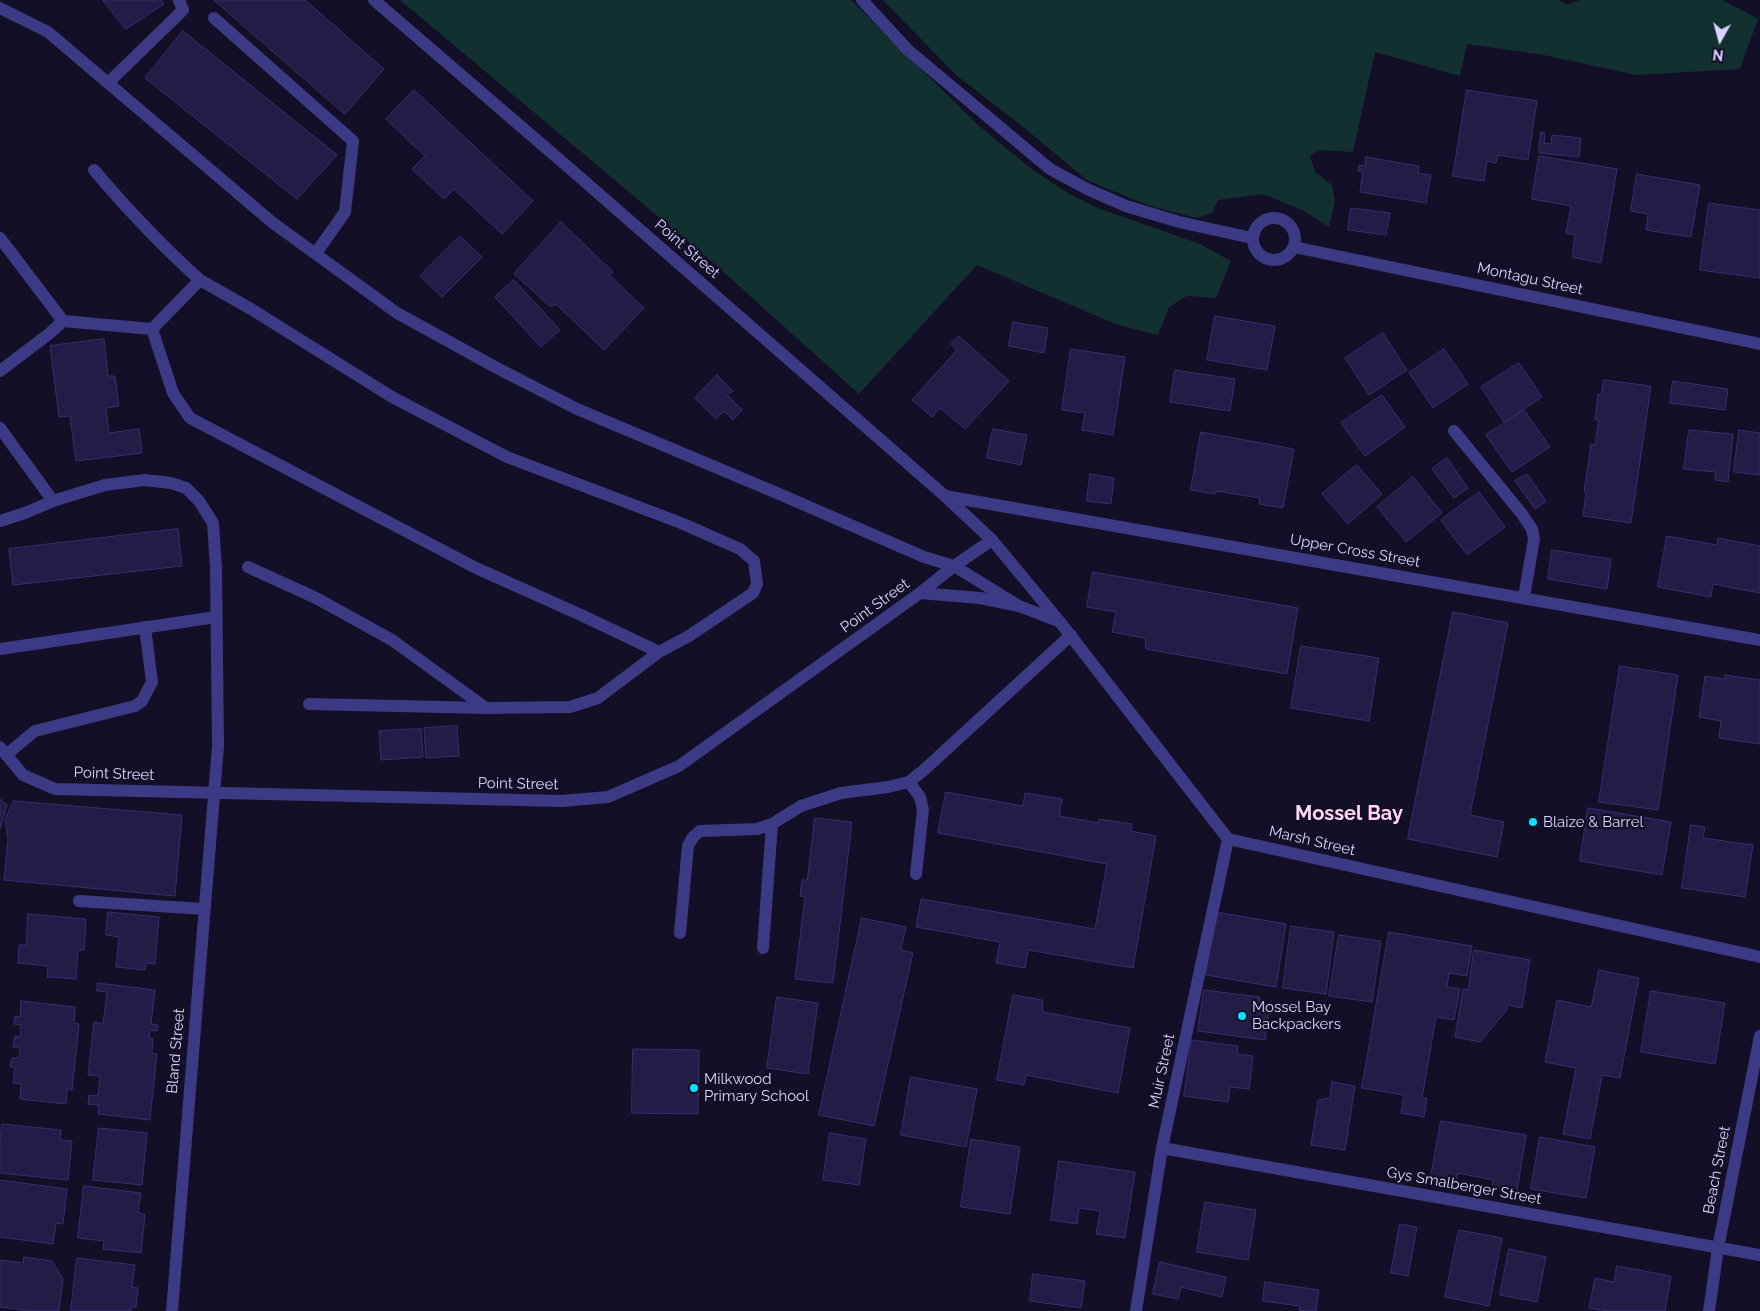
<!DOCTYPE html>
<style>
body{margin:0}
#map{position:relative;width:1760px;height:1311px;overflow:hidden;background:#130f26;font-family:Raleway,sans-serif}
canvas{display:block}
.north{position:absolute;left:1695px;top:15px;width:50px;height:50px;-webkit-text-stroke:4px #130f26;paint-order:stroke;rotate:187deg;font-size:14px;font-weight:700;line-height:20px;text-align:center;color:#d9d4ff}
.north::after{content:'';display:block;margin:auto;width:18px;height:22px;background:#d9d4ff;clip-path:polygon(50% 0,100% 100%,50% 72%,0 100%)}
</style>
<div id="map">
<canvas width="1760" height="1311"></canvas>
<div class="north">N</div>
</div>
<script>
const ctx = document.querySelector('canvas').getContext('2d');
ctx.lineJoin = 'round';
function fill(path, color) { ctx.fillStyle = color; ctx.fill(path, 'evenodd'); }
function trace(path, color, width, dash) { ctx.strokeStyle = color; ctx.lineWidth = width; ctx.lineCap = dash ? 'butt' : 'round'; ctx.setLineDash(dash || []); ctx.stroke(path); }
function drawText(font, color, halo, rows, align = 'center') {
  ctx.font = font + ' Raleway,sans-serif'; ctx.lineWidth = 4.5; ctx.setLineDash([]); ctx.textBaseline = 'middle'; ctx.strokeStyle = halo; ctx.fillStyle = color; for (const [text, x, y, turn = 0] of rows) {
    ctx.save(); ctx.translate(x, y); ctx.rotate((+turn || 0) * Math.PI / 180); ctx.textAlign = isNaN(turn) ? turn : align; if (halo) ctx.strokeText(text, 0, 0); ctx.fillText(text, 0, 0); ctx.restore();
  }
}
fill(new Path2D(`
 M 400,0 L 851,0 L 979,126 L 1033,170 L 1071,195 L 1098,208 L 1200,244 L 1231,261 L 1216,298 L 1187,296 L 1169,307 L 1158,335 L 1118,325 L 977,265 L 859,394 L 710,260 Z
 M 883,0 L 1559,0 L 1567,5 L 1580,0 L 1723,0 L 1758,19 L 1740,69 L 1636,75 L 1544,55 L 1467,44 L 1460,76 L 1375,52 L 1353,152 L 1319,150 L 1310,156 L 1315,172 L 1332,185 L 1335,201 L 1329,227 L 1304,211 L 1263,194 L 1218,200 L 1212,213 L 1197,218 L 1150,206 L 1088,181 L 1022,126 L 956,75 Z`), '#12302f');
const building = new Path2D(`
 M 103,0 L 161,0 L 164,4 L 126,29 Z
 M 214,0 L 305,0 L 384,69 L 345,114 Z
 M 183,31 L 337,155 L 297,199 L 145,78 Z
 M 414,90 L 533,201 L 502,234 L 454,189 L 444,199 L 412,169 L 425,156 L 386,119 Z
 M 1467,90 L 1537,101 L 1528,160 L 1498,155 L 1496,163 L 1487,161 L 1484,181 L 1453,176 Z
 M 1541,132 L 1545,133 L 1544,143 L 1551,144 L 1552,135 L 1581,138 L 1579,157 L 1539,153 Z
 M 1539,156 L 1617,169 L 1601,263 L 1572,257 L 1575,235 L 1566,233 L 1571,206 L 1532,199 Z
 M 1366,157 L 1419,166 L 1418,173 L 1431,175 L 1426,203 L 1360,192 L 1363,172 L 1358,171 L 1359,165 L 1365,166 Z
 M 1637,174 L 1700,185 L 1691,237 L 1646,230 L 1648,214 L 1631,211 Z
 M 1709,203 L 1760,210 L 1760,278 L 1700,270 Z
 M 1351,208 L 1390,213 L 1386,235 L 1348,230 Z
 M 561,222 L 613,272 L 609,275 L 644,308 L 604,350 L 556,304 L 551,307 L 514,274 Z
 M 460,236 L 482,257 L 442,297 L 420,276 Z
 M 514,280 L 560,330 L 541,347 L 495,297 Z
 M 1215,316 L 1275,326 L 1267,370 L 1207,360 Z
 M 1013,322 L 1048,328 L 1044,353 L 1009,346 Z
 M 1383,333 L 1407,370 L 1369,395 L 1345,358 Z
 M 959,336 L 1009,381 L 965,429 L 940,408 L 932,417 L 912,400 L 957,350 L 951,344 Z
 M 104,339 L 108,376 L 115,376 L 119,406 L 106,408 L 109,433 L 139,429 L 142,453 L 76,461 L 70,416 L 59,417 L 50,346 Z
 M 1071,349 L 1125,357 L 1113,435 L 1082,430 L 1085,413 L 1062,410 Z
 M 1444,349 L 1468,384 L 1433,408 L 1409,373 Z
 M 1519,363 L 1542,397 L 1504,422 L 1481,387 Z
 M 1175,370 L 1235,379 L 1230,411 L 1170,402 Z
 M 717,375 L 733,391 L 727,395 L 742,410 L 733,420 L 724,411 L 716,419 L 695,398 Z
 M 1604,380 L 1651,386 L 1631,523 L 1583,516 L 1586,493 L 1584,492 L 1591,444 L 1595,445 L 1599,420 L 1595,420 L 1598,394 L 1601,395 Z
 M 1673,381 L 1728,389 L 1725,410 L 1670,403 Z
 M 1382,395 L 1405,427 L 1365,456 L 1341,423 Z
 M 1524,410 L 1550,447 L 1512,472 L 1486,435 Z
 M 993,429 L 1027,435 L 1021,465 L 987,458 Z
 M 1689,430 L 1733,434 L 1728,482 L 1715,480 L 1716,472 L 1684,469 Z
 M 1739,430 L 1760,433 L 1760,475 L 1734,472 Z
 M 1201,432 L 1294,449 L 1283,508 L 1259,504 L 1260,498 L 1216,491 L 1215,494 L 1191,490 Z
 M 1447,458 L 1468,488 L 1454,498 L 1432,469 Z
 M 1357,465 L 1382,494 L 1348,524 L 1322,494 Z
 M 1090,474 L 1114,478 L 1111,504 L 1087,501 Z
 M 1527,474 L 1546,501 L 1535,509 L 1515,481 Z
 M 1413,477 L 1442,513 L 1406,542 L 1377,507 Z
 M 1479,492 L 1505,527 L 1467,555 L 1441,520 Z
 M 178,529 L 182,566 L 13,585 L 9,549 Z
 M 1667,536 L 1717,545 L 1718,538 L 1760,546 L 1760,593 L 1713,584 L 1711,597 L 1658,587 Z
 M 1552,550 L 1611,559 L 1607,589 L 1548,579 Z
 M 1093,572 L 1298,608 L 1287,674 L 1146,649 L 1145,638 L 1112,632 L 1116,612 L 1087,607 Z
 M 1453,612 L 1508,623 L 1470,815 L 1504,822 L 1497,857 L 1408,839 Z
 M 1301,646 L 1379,658 L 1369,721 L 1291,708 Z
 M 1620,666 L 1678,675 L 1658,810 L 1599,802 Z
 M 1725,675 L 1760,680 L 1760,744 L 1719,738 L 1721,721 L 1699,717 L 1705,676 L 1725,679 Z
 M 457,726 L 459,756 L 426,758 L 424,728 Z
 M 421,729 L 423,757 L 381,760 L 379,731 Z
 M 946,792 L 1023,806 L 1025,793 L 1062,799 L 1059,816 L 1099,823 L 1099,819 L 1132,824 L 1131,831 L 1156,836 L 1133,968 L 1028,950 L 1025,968 L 996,963 L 1000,942 L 916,927 L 921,899 L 1095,929 L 1107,864 L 938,833 Z
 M 0,799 L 7,805 L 0,829 Z
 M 14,801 L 182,815 L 175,896 L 4,880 L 8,840 L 5,820 Z
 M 1588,808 L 1671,822 L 1662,875 L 1580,861 Z
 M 815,818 L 852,822 L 833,983 L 795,979 L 805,897 L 800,896 L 802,880 L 807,880 Z
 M 1691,825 L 1705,827 L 1703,838 L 1753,845 L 1745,897 L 1682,888 Z
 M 108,912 L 159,917 L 155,964 L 146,963 L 145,970 L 116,967 L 119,937 L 106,935 Z
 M 1216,912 L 1286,924 L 1276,987 L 1206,975 Z
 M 28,914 L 86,919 L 84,950 L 78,950 L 76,979 L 47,977 L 48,966 L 18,963 L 19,945 L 26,945 Z
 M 862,918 L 906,927 L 901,950 L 913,953 L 874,1126 L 819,1115 Z
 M 1291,926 L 1334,932 L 1326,994 L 1283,988 Z
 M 1389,932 L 1472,946 L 1467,976 L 1449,973 L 1447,987 L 1460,989 L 1454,1020 L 1436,1017 L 1422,1098 L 1427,1098 L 1424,1117 L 1401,1113 L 1404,1095 L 1362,1088 Z
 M 1339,935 L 1381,941 L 1372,1002 L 1329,996 Z
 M 1474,950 L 1530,960 L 1522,1008 L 1507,1005 L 1506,1011 L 1480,1042 L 1455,1037 L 1463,989 L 1468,990 Z
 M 1599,970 L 1639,978 L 1620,1078 L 1602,1075 L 1590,1139 L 1563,1134 L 1576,1068 L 1545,1062 L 1557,1000 L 1591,1007 Z
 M 98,983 L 155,990 L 151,1024 L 158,1025 L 157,1031 L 150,1030 L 149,1038 L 153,1039 L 152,1053 L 157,1054 L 150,1120 L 98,1114 L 99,1105 L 88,1104 L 89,1095 L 98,1096 L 100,1076 L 88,1075 L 94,1022 L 103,1024 L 107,992 L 97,991 Z
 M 1204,990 L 1260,997 L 1258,1012 L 1269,1013 L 1265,1040 L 1198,1031 Z
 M 1651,991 L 1725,1003 L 1715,1064 L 1641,1052 Z
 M 1013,995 L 1042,1000 L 1043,1012 L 1130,1028 L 1118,1093 L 1026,1075 L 1024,1085 L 997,1080 Z
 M 777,997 L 818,1003 L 808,1074 L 767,1068 Z
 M 21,1001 L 75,1007 L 74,1023 L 79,1024 L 72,1090 L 67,1089 L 66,1104 L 20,1099 L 21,1084 L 13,1083 L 15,1068 L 10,1067 L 12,1058 L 19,1058 L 20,1047 L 13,1047 L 15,1036 L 20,1037 L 21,1025 L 14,1024 L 15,1016 L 20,1017 Z
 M 1192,1040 L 1238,1046 L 1237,1054 L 1253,1056 L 1249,1089 L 1230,1087 L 1228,1102 L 1184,1096 Z
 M 633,1049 L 699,1050 L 698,1114 L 632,1113 Z
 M 911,1077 L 977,1089 L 966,1147 L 901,1135 Z
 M 1332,1082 L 1355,1086 L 1345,1150 L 1311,1145 L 1318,1100 L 1330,1098 Z
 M 1441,1121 L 1526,1135 L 1517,1191 L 1492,1187 L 1493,1180 L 1458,1173 L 1456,1182 L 1431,1177 Z
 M 2,1124 L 61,1130 L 60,1140 L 72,1141 L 68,1180 L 0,1173 L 0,1144 Z
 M 99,1128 L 147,1133 L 142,1185 L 93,1180 Z
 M 830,1133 L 866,1139 L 859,1185 L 823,1180 Z
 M 1540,1137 L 1595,1147 L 1586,1198 L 1531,1189 Z
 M 971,1139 L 1020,1147 L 1010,1214 L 961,1207 Z
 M 1059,1161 L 1135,1172 L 1125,1238 L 1096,1234 L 1100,1211 L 1079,1208 L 1077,1224 L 1051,1220 Z
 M 0,1180 L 67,1189 L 63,1224 L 56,1223 L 53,1244 L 0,1237 Z
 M 84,1186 L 141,1193 L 138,1212 L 145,1215 L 141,1253 L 103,1249 L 104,1241 L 78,1238 Z
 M 1205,1202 L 1256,1210 L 1248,1260 L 1197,1252 Z
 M 1400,1224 L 1417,1227 L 1408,1276 L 1391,1273 Z
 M 1459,1230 L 1502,1238 L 1489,1306 L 1445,1297 Z
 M 1509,1249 L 1546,1257 L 1537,1302 L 1500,1295 Z
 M 24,1257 L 52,1261 L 63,1279 L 59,1311 L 32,1311 L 0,1307 L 0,1260 L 23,1263 Z
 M 77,1258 L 135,1265 L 132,1287 L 138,1288 L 136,1307 L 131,1307 L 131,1311 L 71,1311 Z
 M 1160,1262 L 1226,1277 L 1222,1297 L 1181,1287 L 1178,1299 L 1153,1294 Z
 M 1617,1266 L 1671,1276 L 1665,1311 L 1608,1311 L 1589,1308 L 1595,1278 L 1614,1282 Z
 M 1033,1274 L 1085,1281 L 1081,1308 L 1030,1301 Z
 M 1265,1282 L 1319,1290 L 1316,1311 L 1299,1311 L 1300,1306 L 1263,1301 Z`);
fill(building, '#241b47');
trace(building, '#3b2d73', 1);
trace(new Path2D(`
 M 374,0 L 575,173 L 945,496 L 992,540 L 1060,622 L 1228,839 L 1760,957
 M 862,0 L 908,50 L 1050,169 L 1087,189 L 1126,206 L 1179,222 L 1252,238
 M 0,8 L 48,32 L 273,223 L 397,313 L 495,367 L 577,409 L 777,493 L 924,557 L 954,566 L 1019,606
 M 214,18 L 353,141 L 345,212 L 316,253
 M 108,83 L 183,10 L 179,0
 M1253 239a21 21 0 1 1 42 0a21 21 0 1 1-42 0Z
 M 0,238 L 63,321 L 50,333 L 0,371
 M 1294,247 L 1760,344
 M 63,321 L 152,329 L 200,280 C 162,246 128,210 94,170
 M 152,329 L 173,393 L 190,418 L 476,568 L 581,615 L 659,652 L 689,636 L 753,593 L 757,584 L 754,561 L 740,549 L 681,523 L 507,457 L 392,397 L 251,309 L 200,280
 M 0,428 L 53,501
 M 1454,431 L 1522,514 L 1532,529 L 1534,539 L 1524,597
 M 945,496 L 1760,640
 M 0,521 L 25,513 L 53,501 L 105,485 L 145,480 L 171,483 L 186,488 L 199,501 L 213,523 L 216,568 L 218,746 L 172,1311
 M 248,567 L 316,598 L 392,640 L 486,708 L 570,707 L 598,698 L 659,652
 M 920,593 L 980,598 L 1019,606 L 1058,621
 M 0,649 L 216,617
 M 309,704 L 486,708
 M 0,747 L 23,775 L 55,789 L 562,801 L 608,797 L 679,766 L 920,593 L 954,566 L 992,540
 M 6,755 L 35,731 L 135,706 L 142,701 L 152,682 L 145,627
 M 909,782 L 920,797 L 923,810 L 916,874
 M 79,901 L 204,909
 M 680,933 L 688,846 L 693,837 L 700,831 L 757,829 L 772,824 L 801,806 L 841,793 L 888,787 L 909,782 L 924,770 L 1071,635
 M 763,948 L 772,824
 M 1162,1148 L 1760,1255
 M 1136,1311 L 1162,1148 L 1228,839
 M 1709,1311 L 1718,1248 L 1760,1036`), '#3d3a85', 12);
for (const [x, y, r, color] of [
 [1533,822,5,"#00e5ff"],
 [1242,1016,5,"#00e5ff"],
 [694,1088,5,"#00e5ff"]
]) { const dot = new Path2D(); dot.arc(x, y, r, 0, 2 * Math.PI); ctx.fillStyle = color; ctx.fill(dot); trace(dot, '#130f26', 2); }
drawText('15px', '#d9d4ff', '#130f26', [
 ["Point Street",687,249,41],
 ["Montagu Street",1530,279,12],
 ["Upper Cross Street",1355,551,10],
 ["Point Street",875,606,-36],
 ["Point Street",114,774,2],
 ["Point Street",518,784,1],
 ["Marsh Street",1312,841,13],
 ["Bland Street",176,1051,-85],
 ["Muir Street",1162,1071,-78],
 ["Beach Street",1717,1170,-79],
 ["Gys Smalberger Street",1464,1186,10]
]);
drawText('15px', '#d9d4ff', '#130f26', [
 ["Blaize & Barrel",1543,822],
 ["Mossel Bay",1252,1007],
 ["Backpackers",1252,1024],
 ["Milkwood",704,1079],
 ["Primary School",704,1096]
], 'left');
drawText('bold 20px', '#ffd6f0', '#130f26', [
 ["Mossel Bay",1349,814]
]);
</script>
